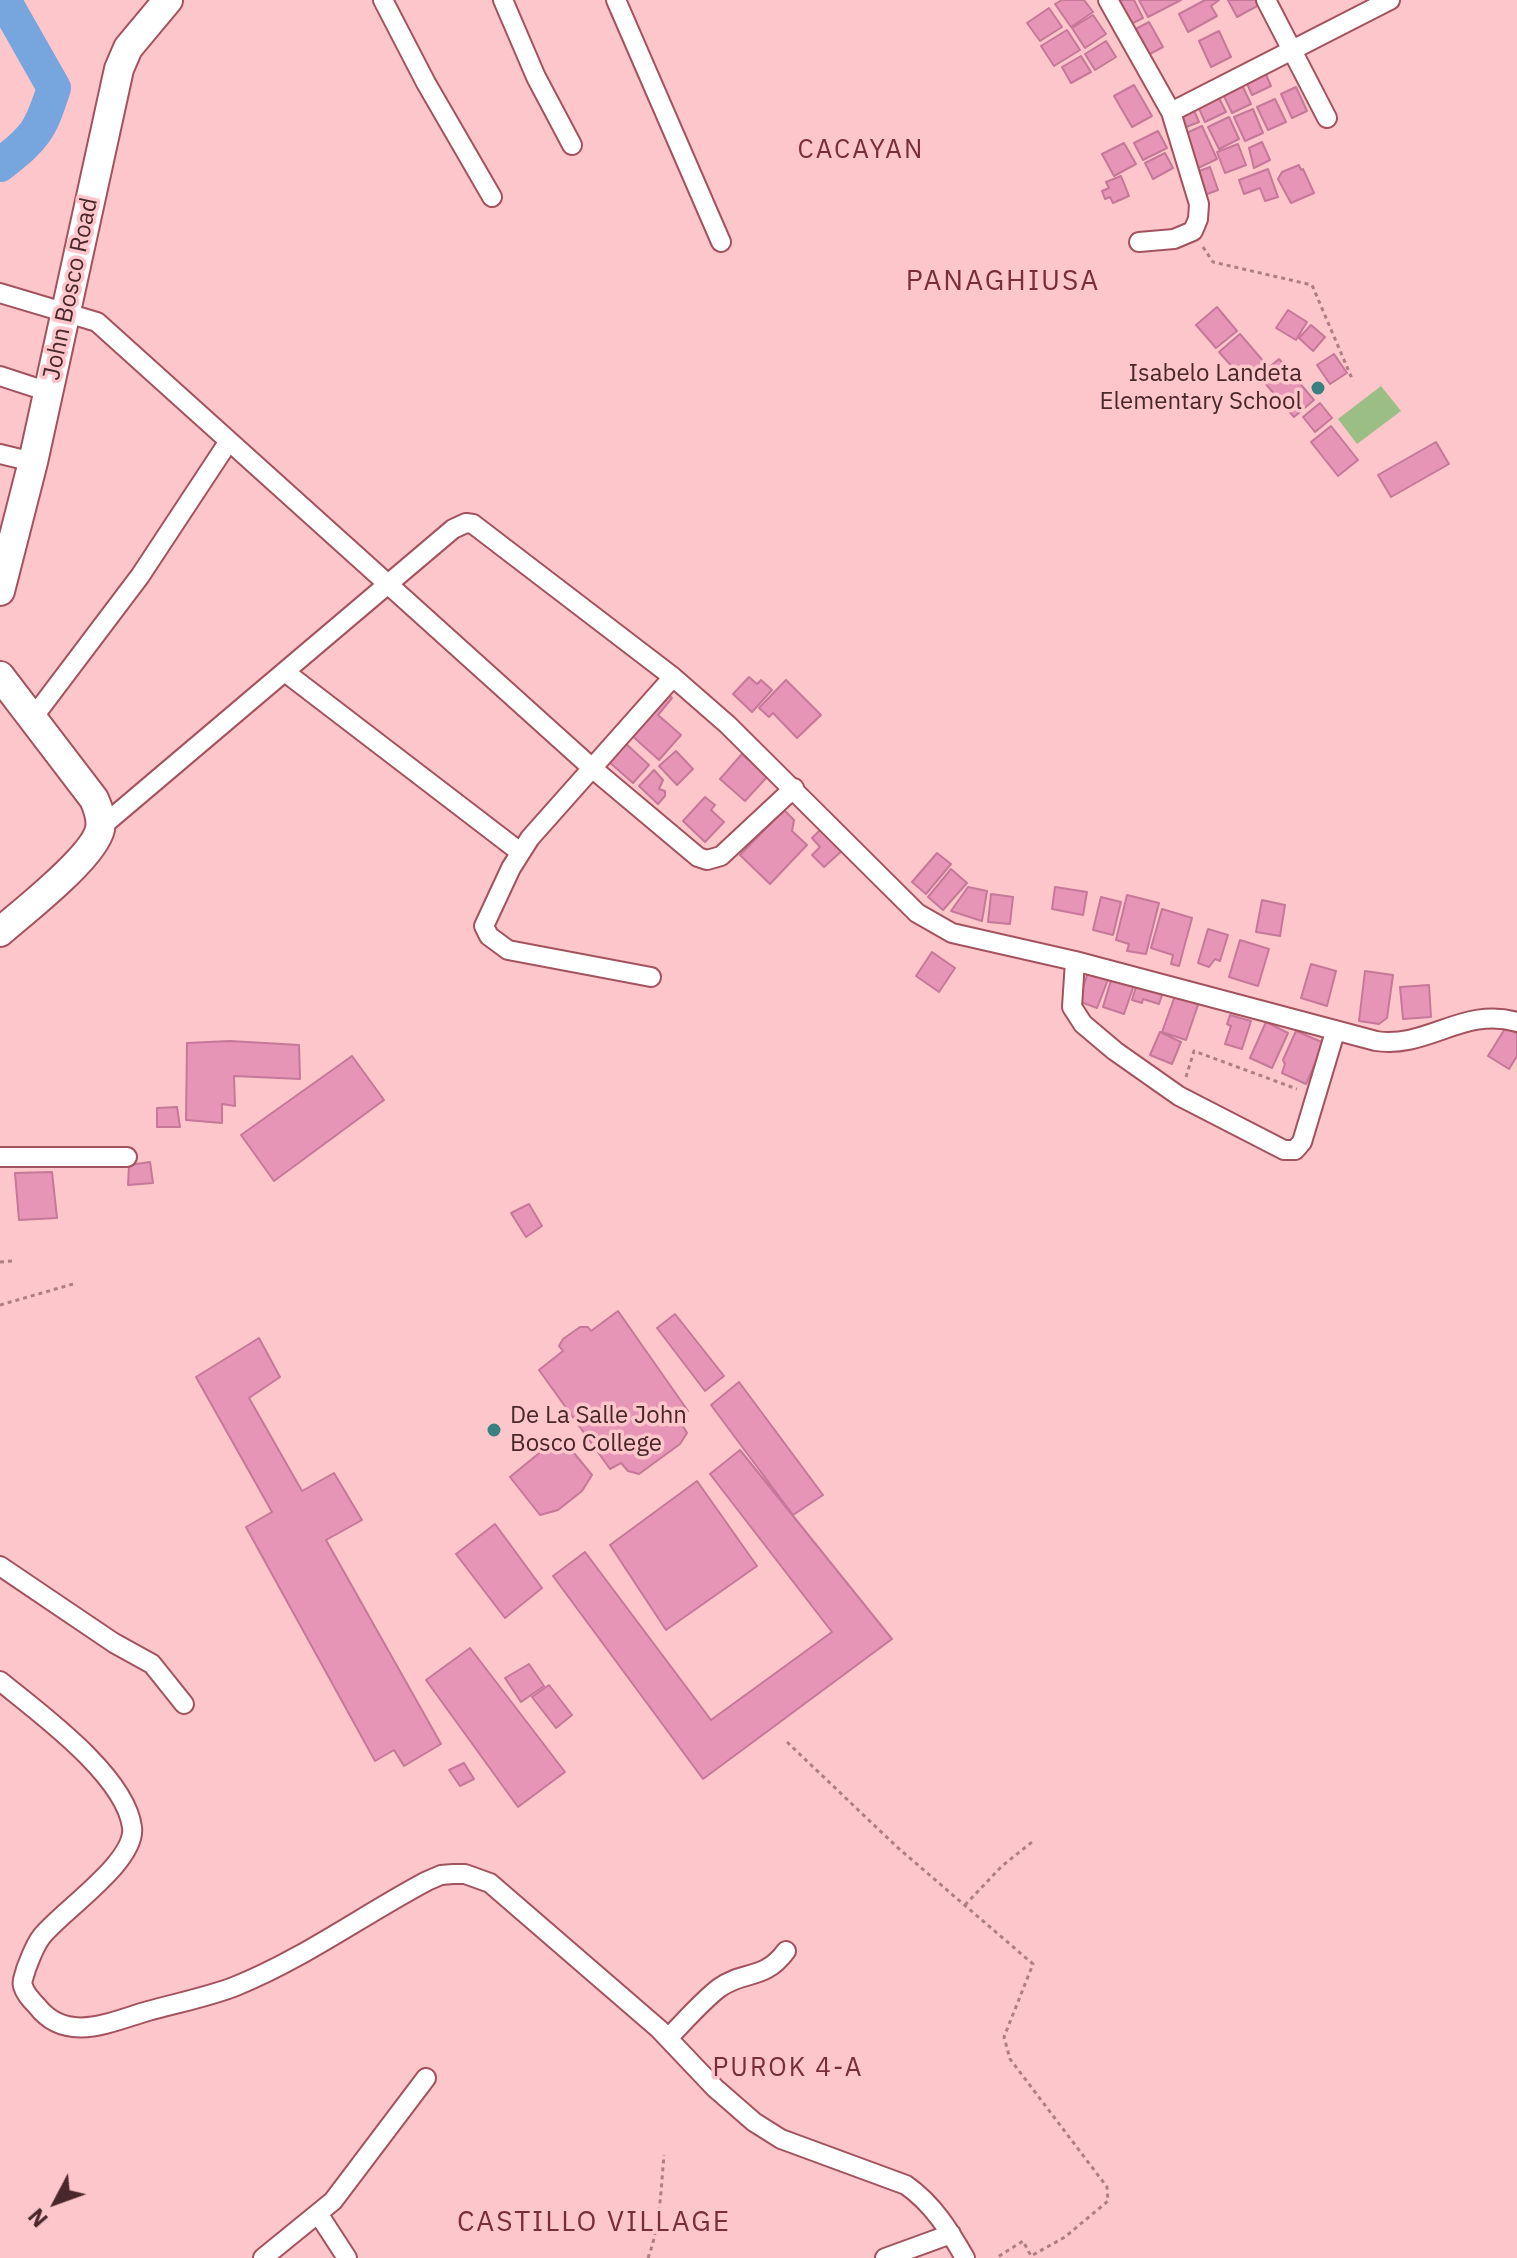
<!DOCTYPE html>
<style>
body{margin:0}
#map{position:relative;width:1517px;height:2258px;overflow:hidden;background:#fdc6ca;font-family:"IBM Plex Sans",sans-serif}
canvas{display:block}
.north{position:absolute;left:16px;top:2162px;width:80px;height:80px;-webkit-text-stroke:6px #fdc6ca;paint-order:stroke;rotate:229deg;font-size:22px;font-weight:700;line-height:32px;text-align:center;color:#4a272b}
.north::after{content:'';display:block;margin:auto;width:28px;height:36px;background:#4a272b;clip-path:polygon(50% 0,100% 100%,50% 72%,0 100%)}
</style>
<div id="map">
<canvas width="1517" height="2258"></canvas>
<div class="north">N</div>
</div>
<script>
const ctx = document.querySelector('canvas').getContext('2d');
ctx.lineJoin = 'round';
function fill(path, color) { ctx.fillStyle = color; ctx.fill(path, 'evenodd'); }
function trace(path, color, width, dash) { ctx.strokeStyle = color; ctx.lineWidth = width; ctx.lineCap = dash ? 'butt' : 'round'; ctx.setLineDash(dash || []); ctx.stroke(path); }
function drawText(font, color, halo, rows, align = 'center') {
  ctx.font = font + ' "IBM Plex Sans",sans-serif'; ctx.lineWidth = 7; ctx.setLineDash([]); ctx.textBaseline = 'middle'; ctx.strokeStyle = halo; ctx.fillStyle = color; for (const [text, x, y, turn = 0] of rows) {
    ctx.save(); ctx.translate(x, y); ctx.rotate((+turn || 0) * Math.PI / 180); ctx.textAlign = isNaN(turn) ? turn : align; if (halo) ctx.strokeText(text, 0, 0); ctx.fillText(text, 0, 0); ctx.restore();
  }
}
fill(new Path2D(`
 M 1381,386 L 1401,411 L 1357,444 L 1338,419 Z`), '#9bbe85');
trace(new Path2D(`
 M 0,165 C 36,137 40,131 54,88 L 4,0`), '#77a5dd', 34);
const building = new Path2D(`
 M 1062,0 L 1084,0 L 1093,12 L 1071,27 L 1055,4 Z
 M 1114,0 L 1134,0 L 1143,18 L 1127,26 Z
 M 1139,0 L 1181,0 L 1148,17 Z
 M 1205,0 L 1219,0 L 1211,6 L 1217,16 L 1188,32 L 1179,14 Z
 M 1228,0 L 1257,0 L 1259,5 L 1237,17 Z
 M 1049,8 L 1062,27 L 1040,41 L 1027,23 Z
 M 1093,15 L 1106,34 L 1085,48 L 1072,28 Z
 M 1149,22 L 1163,47 L 1144,57 L 1130,32 Z
 M 1067,30 L 1080,50 L 1054,66 L 1041,46 Z
 M 1219,31 L 1231,57 L 1211,67 L 1199,41 Z
 M 1106,41 L 1116,57 L 1095,70 L 1085,54 Z
 M 1081,56 L 1091,72 L 1071,83 L 1062,67 Z
 M 1264,70 L 1271,86 L 1252,95 L 1245,79 Z
 M 1241,83 L 1251,104 L 1232,113 L 1222,92 Z
 M 1134,85 L 1152,116 L 1132,127 L 1114,96 Z
 M 1296,87 L 1307,111 L 1292,118 L 1281,94 Z
 M 1217,94 L 1226,112 L 1205,122 L 1197,104 Z
 M 1275,99 L 1286,122 L 1268,130 L 1257,107 Z
 M 1192,106 L 1199,122 L 1181,129 L 1175,114 Z
 M 1253,109 L 1263,133 L 1245,141 L 1234,117 Z
 M 1229,117 L 1239,139 L 1219,149 L 1208,127 Z
 M 1202,126 L 1217,159 L 1196,169 L 1182,135 Z
 M 1158,131 L 1167,148 L 1143,160 L 1134,143 Z
 M 1262,142 L 1270,160 L 1254,168 L 1249,148 Z
 M 1124,143 L 1136,164 L 1114,176 L 1102,154 Z
 M 1238,144 L 1246,165 L 1225,173 L 1217,152 Z
 M 1165,153 L 1173,168 L 1153,179 L 1145,163 Z
 M 1299,165 L 1301,170 L 1303,169 L 1314,193 L 1291,203 L 1278,179 L 1282,172 Z
 M 1210,167 L 1218,190 L 1202,196 L 1194,173 Z
 M 1268,169 L 1278,197 L 1265,201 L 1260,188 L 1244,194 L 1239,180 Z
 M 1121,176 L 1129,196 L 1113,203 L 1110,197 L 1105,199 L 1102,191 L 1109,188 L 1106,182 Z
 M 1217,307 L 1237,331 L 1216,348 L 1196,325 Z
 M 1288,310 L 1307,322 L 1296,340 L 1276,328 Z
 M 1311,325 L 1325,337 L 1313,351 L 1299,338 Z
 M 1240,334 L 1264,362 L 1244,380 L 1219,352 Z
 M 1334,354 L 1347,373 L 1330,384 L 1317,365 Z
 M 1279,359 L 1314,400 L 1294,417 L 1259,376 Z
 M 1320,403 L 1332,418 L 1315,432 L 1303,417 Z
 M 1331,426 L 1358,460 L 1338,476 L 1311,442 Z
 M 1436,442 L 1449,464 L 1391,497 L 1378,475 Z
 M 749,677 L 757,684 L 761,680 L 772,690 L 752,712 L 733,694 Z
 M 786,680 L 821,715 L 797,738 L 773,713 L 769,717 L 759,708 Z
 M 664,691 L 672,698 L 658,715 L 681,735 L 659,760 L 628,732 Z
 M 624,742 L 649,765 L 633,783 L 608,761 Z
 M 676,751 L 693,769 L 677,785 L 659,766 Z
 M 742,754 L 767,777 L 745,801 L 720,779 Z
 M 654,770 L 663,780 L 659,789 L 665,791 L 665,796 L 658,804 L 639,786 Z
 M 705,797 L 715,805 L 711,810 L 724,822 L 705,842 L 683,821 Z
 M 784,810 L 794,820 L 792,831 L 807,845 L 770,884 L 740,855 Z
 M 823,827 L 844,849 L 824,867 L 812,855 L 820,847 L 812,838 Z
 M 937,853 L 951,864 L 926,894 L 912,882 Z
 M 951,869 L 967,883 L 943,910 L 928,897 Z
 M 968,887 L 987,891 L 982,921 L 951,911 Z
 M 1055,887 L 1087,892 L 1083,915 L 1052,909 Z
 M 991,894 L 1013,897 L 1010,924 L 988,922 Z
 M 1127,895 L 1159,903 L 1146,954 L 1127,951 L 1129,944 L 1116,940 Z
 M 1101,897 L 1121,902 L 1113,935 L 1093,930 Z
 M 1262,900 L 1285,905 L 1280,936 L 1256,932 Z
 M 1162,909 L 1192,918 L 1179,966 L 1171,964 L 1173,955 L 1151,948 Z
 M 1208,929 L 1228,935 L 1220,961 L 1215,959 L 1209,967 L 1198,963 Z
 M 1240,940 L 1269,949 L 1258,986 L 1229,977 Z
 M 932,952 L 955,968 L 939,992 L 916,976 Z
 M 1311,964 L 1336,971 L 1327,1006 L 1301,998 Z
 M 1089,970 L 1109,977 L 1097,1008 L 1078,1001 Z
 M 1365,971 L 1393,975 L 1387,1018 L 1379,1024 L 1359,1021 Z
 M 1112,977 L 1134,985 L 1124,1014 L 1103,1007 Z
 M 1138,980 L 1163,992 L 1159,1004 L 1143,999 L 1142,1003 L 1132,1000 Z
 M 1429,985 L 1431,1017 L 1403,1019 L 1400,987 Z
 M 1176,993 L 1199,1002 L 1186,1040 L 1162,1032 Z
 M 1230,1015 L 1251,1021 L 1242,1049 L 1225,1044 L 1231,1026 L 1227,1024 Z
 M 1266,1022 L 1288,1033 L 1272,1068 L 1250,1058 Z
 M 1506,1027 L 1517,1034 L 1517,1056 L 1509,1069 L 1488,1056 Z
 M 1296,1031 L 1324,1043 L 1306,1084 L 1282,1073 L 1285,1064 L 1283,1060 Z
 M 1160,1032 L 1181,1042 L 1172,1064 L 1150,1055 Z
 M 230,1041 L 299,1045 L 300,1079 L 234,1076 L 235,1106 L 222,1104 L 222,1123 L 186,1120 L 187,1043 Z
 M 352,1056 L 384,1100 L 274,1181 L 241,1135 Z
 M 177,1107 L 180,1127 L 157,1127 L 157,1108 Z
 M 150,1162 L 153,1183 L 128,1185 L 129,1165 Z
 M 52,1172 L 57,1218 L 19,1220 L 15,1173 Z
 M 529,1204 L 542,1226 L 526,1237 L 511,1213 Z
 M 618,1311 L 688,1411 L 680,1421 L 687,1433 L 680,1444 L 639,1474 L 628,1471 L 621,1463 L 610,1469 L 539,1370 L 563,1351 L 559,1346 L 563,1339 L 580,1327 L 588,1327 L 591,1331 Z
 M 675,1314 L 724,1376 L 705,1391 L 657,1328 Z
 M 259,1338 L 280,1377 L 249,1398 L 302,1491 L 334,1473 L 362,1520 L 326,1540 L 441,1744 L 404,1766 L 394,1750 L 375,1761 L 246,1527 L 272,1512 L 196,1377 Z
 M 739,1382 L 823,1495 L 793,1515 L 711,1405 Z
 M 560,1436 L 592,1475 L 582,1491 L 558,1510 L 540,1515 L 510,1477 Z
 M 740,1450 L 892,1639 L 703,1779 L 553,1576 L 585,1552 L 711,1720 L 832,1632 L 710,1474 Z
 M 697,1481 L 757,1566 L 666,1630 L 610,1545 Z
 M 495,1524 L 542,1588 L 505,1618 L 456,1554 Z
 M 470,1648 L 565,1772 L 518,1807 L 426,1680 Z
 M 529,1664 L 544,1686 L 521,1702 L 505,1678 Z
 M 549,1685 L 572,1715 L 556,1728 L 532,1697 Z
 M 464,1763 L 474,1779 L 460,1786 L 449,1770 Z`);
fill(building, '#e695b7');
trace(building, '#c67899', 2);
const minor = new Path2D(`
 M 383,0 L 426,83 L 492,197
 M 503,0 L 536,77 L 572,145
 M 616,0 L 721,242
 M 1108,0 L 1171,112 L 1199,204 L 1198,219 L 1193,231 L 1174,239 L 1139,242
 M 1266,0 L 1327,118
 M 1171,112 L 1390,0
 M 0,293 L 97,322 L 592,768 L 698,857 L 707,860 L 721,856 L 794,788
 M 0,376 L 49,392
 M 0,454 L 33,462
 M 285,672 L 520,852
 M 32,719 L 140,576 L 229,441
 M 100,828 L 453,529 L 466,523 L 473,524 L 673,677 L 728,725 L 917,913 L 952,933 L 1075,961 L 1376,1041 C 1427,1049 1464,1006 1517,1022
 M 1075,961 L 1072,1007 L 1083,1024 L 1115,1051 L 1179,1096 L 1284,1150 L 1295,1150 L 1302,1142 L 1335,1032
 M 651,977 L 508,950 L 489,936 L 484,926 L 511,868 L 530,838 L 673,677
 M 0,1157 L 127,1157
 M 0,1566 L 114,1643 L 152,1664 L 184,1704
 M 0,1681 C 39,1713 125,1775 132,1827 C 137,1861 63,1910 42,1936 C 34,1946 31,1957 26,1969 C 25,1975 21,1980 23,1986 C 25,1994 32,2001 37,2006 C 66,2044 110,2022 148,2011 C 177,2003 208,1997 236,1986 C 303,1959 363,1915 427,1881 L 441,1875 L 453,1874 L 465,1874 L 490,1883 L 659,2029 L 715,2088 L 754,2122 L 781,2139 L 906,2185 C 933,2204 949,2230 965,2258
 M 668,2038 C 685,2021 701,2002 719,1988 C 744,1970 764,1981 786,1951
 M 319,2215 L 347,2258
 M 263,2258 L 333,2201 L 426,2078
 M 885,2258 L 951,2234`);
const trunk = new Path2D(`
 M 0,591 L 33,462 L 119,69 L 128,48 L 168,0
 M 0,676 L 94,799 C 98,808 102,818 100,829 C 94,857 24,911 0,932`);
trace(minor, '#a3535d', 22);
trace(trunk, '#a3535d', 32);
trace(new Path2D(`
 M 1203,247 L 1213,262 L 1312,285 L 1353,381
 M 1186,1077 L 1194,1051 L 1297,1089
 M 0,1262 L 12,1261
 M 0,1305 L 73,1284
 M 787,1742 L 897,1847 L 1033,1964 L 1004,2037 L 1010,2059 L 1107,2187 L 1108,2201 L 1065,2237 L 1031,2256 L 1023,2241 L 996,2258
 M 965,1905 L 1002,1866 L 1032,1842
 M 648,2258 C 660,2226 661,2189 664,2155`), '#ad7f83', 3, [4, 4]);
trace(minor, '#fff', 18);
trace(trunk, '#fff', 28);
for (const [x, y, r, color] of [
 [1318,388,8,"#398180"],
 [494,1430,8,"#398180"]
]) { const dot = new Path2D(); dot.arc(x, y, r, 0, 2 * Math.PI); ctx.fillStyle = color; ctx.fill(dot); trace(dot, '#fdc6ca', 3); }
drawText('24px', '#4a272b', '#fdc6ca', [
 ["John Bosco Road",71,289,-78]
]);
drawText('24px', '#4a272b', '#fdc6ca', [
 ["Isabelo Landeta",1302,374],
 ["Elementary School",1302,402],
 ["De La Salle John",510,1416,"left"],
 ["Bosco College",510,1444,"left"]
], 'right');
ctx.letterSpacing = '2px';
drawText('26px', '#792d39', '#fdc6ca', [
 ["CACAYAN",861,150],
 ["PUROK 4-A",788,2068]
]);
ctx.letterSpacing = '0px';
ctx.letterSpacing = '2px';
drawText('28px', '#792d39', '#fdc6ca', [
 ["PANAGHIUSA",1003,282],
 ["CASTILLO VILLAGE",594,2223]
]);
ctx.letterSpacing = '0px';
</script>
